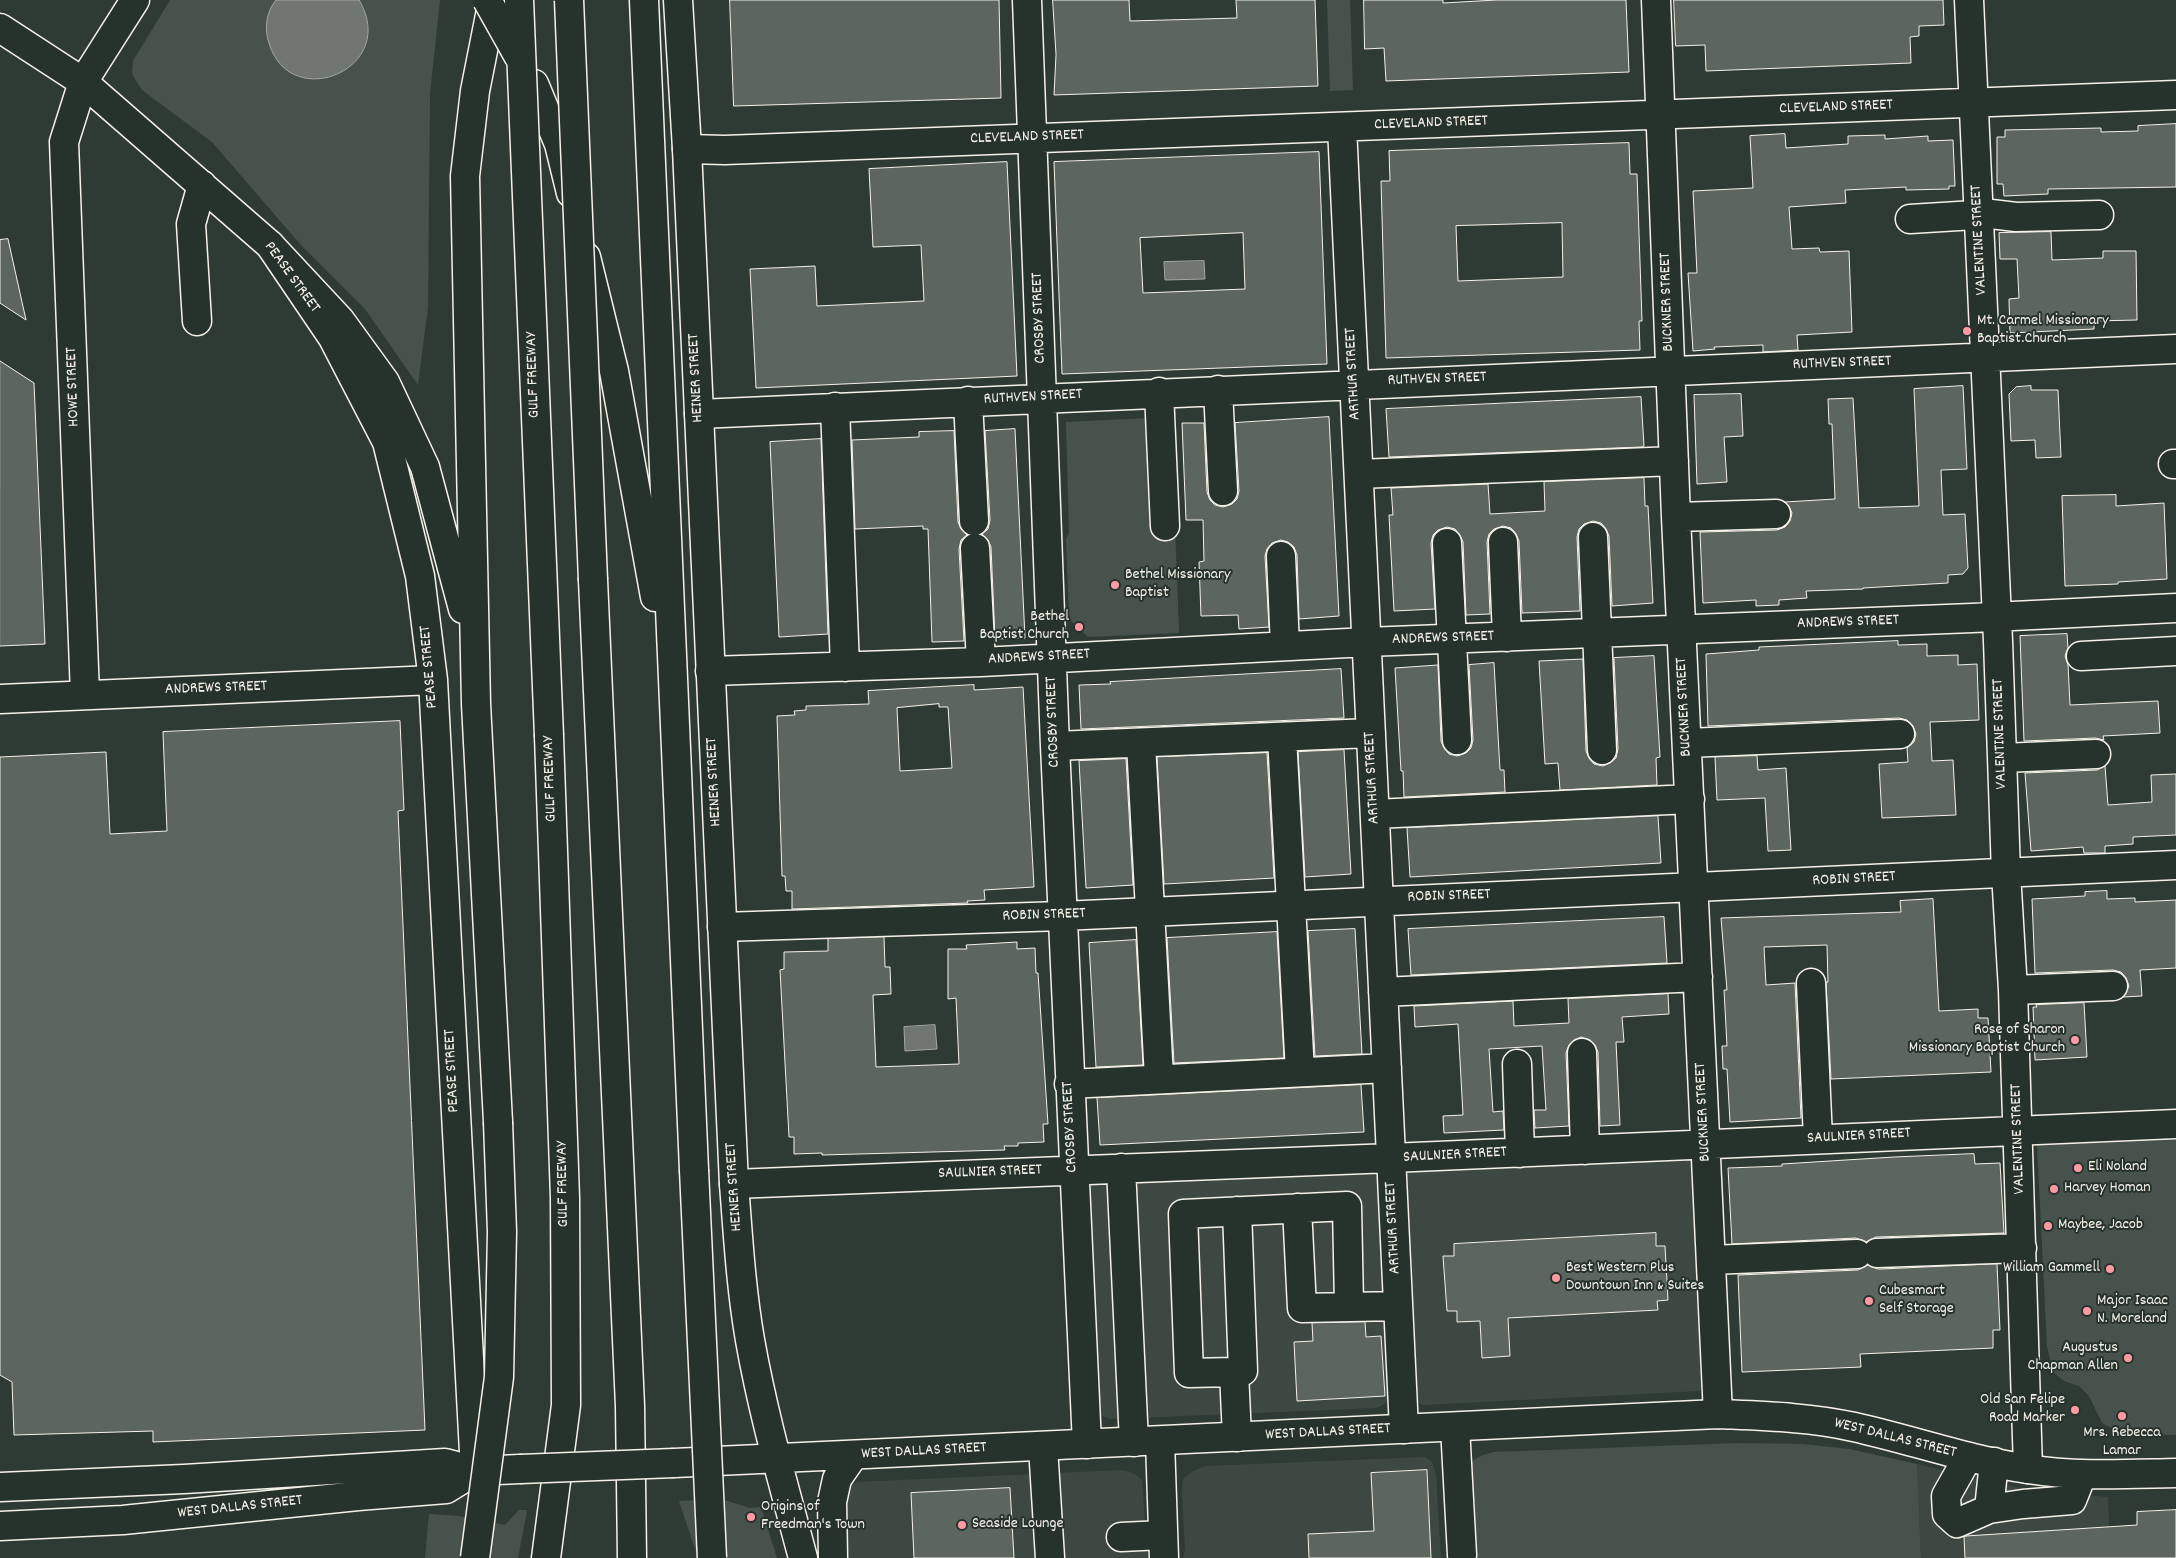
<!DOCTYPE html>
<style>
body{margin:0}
canvas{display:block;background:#2e3b34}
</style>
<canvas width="2176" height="1558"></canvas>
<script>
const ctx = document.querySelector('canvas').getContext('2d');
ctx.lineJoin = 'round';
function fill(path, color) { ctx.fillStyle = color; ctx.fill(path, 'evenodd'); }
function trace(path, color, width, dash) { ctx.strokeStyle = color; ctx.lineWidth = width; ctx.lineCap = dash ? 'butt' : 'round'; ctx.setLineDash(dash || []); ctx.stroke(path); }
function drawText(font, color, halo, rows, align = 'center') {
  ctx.font = font + ' Dekko,sans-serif'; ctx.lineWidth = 4; ctx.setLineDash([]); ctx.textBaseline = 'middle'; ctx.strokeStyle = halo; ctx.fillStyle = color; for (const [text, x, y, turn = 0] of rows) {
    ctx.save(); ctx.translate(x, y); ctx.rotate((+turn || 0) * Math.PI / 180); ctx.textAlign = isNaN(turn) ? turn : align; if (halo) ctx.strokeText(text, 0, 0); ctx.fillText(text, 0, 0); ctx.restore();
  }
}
fill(new Path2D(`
 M 1680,1157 L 1689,1160 L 1695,1168 L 1703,1385 L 1700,1391 L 1423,1405 L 1415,1401 L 1401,1179 L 1406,1171 Z
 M 1366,1168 L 1374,1173 L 1377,1178 L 1391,1397 L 1385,1404 L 1376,1408 L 1110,1419 L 1100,1415 L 1096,1408 L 1085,1185 L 1094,1181 Z
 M 1425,1457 L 1432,1462 L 1436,1475 L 1441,1558 L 1183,1558 L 1185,1550 L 1182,1495 L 1183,1479 L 1193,1471 L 1206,1466 Z
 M 1917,1464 L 1994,1483 L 2039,1491 L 2108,1497 L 2110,1558 L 1921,1558 Z
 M 1123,1470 L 1135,1474 L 1142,1480 L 1148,1558 L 843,1558 L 846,1486 L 858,1482 Z`), '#3c4841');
fill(new Path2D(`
 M 170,0 L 440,0 L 430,94 L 428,307 L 418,385 L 365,309 L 300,244 L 212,142 L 142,90 L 132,74 L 133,61 Z
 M 1327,0 L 1350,0 L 1353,90 L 1330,91 Z
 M 1171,417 L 1179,633 L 1088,637 L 1069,619 L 1066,539 L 1069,533 L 1066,422 Z
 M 2176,1140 L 2176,1435 L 2122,1434 L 2102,1423 L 2089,1396 L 2079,1386 L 2064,1381 L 2053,1372 L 2047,1346 L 2037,1145 Z
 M 1739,1443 L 1803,1444 L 1849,1449 L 1917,1464 L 1921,1558 L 1472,1558 C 1471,1540 1463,1473 1472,1462 C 1477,1456 1487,1454 1493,1452 Z
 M 721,1499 L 750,1508 L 761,1507 L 777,1558 L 698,1558 L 679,1501 Z
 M 519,1510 L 527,1510 L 518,1558 L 425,1558 L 429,1514 L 459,1516 L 505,1525 Z`), '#48524c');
const water = new Path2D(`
 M 276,0 L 359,0 C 400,69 290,114 269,43 C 264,29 266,12 276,0 Z
 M 1204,261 L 1205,279 L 1165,280 L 1164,262 Z
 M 935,1025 L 937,1049 L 905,1051 L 904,1027 Z`);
fill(water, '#6f7770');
trace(water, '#a4a8a0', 1);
const building = new Path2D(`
 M 730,0 L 999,0 L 1001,98 L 734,106 Z
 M 1053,0 L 1129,0 L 1130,21 L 1237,18 L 1236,0 L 1315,0 L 1318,86 L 1054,95 L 1056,55 Z
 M 1364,0 L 1443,0 L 1443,3 L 1496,0 L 1626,0 L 1629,72 L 1386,81 L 1384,48 L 1365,49 Z
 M 1674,0 L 1943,0 L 1944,25 L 1919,26 L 1919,36 L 1910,37 L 1911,63 L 1706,71 L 1705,45 L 1676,46 Z
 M 2176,124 L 2176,187 L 2048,189 L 2048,194 L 2004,196 L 2003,184 L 1997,184 L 1997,137 L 2005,137 L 2005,130 L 2101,128 L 2101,132 L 2138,131 L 2138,126 Z
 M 1785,134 L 1786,148 L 1848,144 L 1848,136 L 1885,135 L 1885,139 L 1928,136 L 1928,141 L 1953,140 L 1955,186 L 1949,186 L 1949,189 L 1906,190 L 1906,187 L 1845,190 L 1846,203 L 1789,207 L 1792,249 L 1819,248 L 1820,252 L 1849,251 L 1852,332 L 1797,335 L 1798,350 L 1763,352 L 1763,345 L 1714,347 L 1715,349 L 1693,351 L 1688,273 L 1697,273 L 1693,191 L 1753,188 L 1750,136 Z
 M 1629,143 L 1630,174 L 1637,174 L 1642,321 L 1639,321 L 1640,350 L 1386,358 L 1381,181 L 1390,181 L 1389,151 ZM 1562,223 L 1563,277 L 1458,281 L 1456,226 Z
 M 1319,152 L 1327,364 L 1062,374 L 1054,162 ZM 1243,233 L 1245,289 L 1143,293 L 1140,238 Z
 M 1007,162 L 1017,376 L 756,388 L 750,269 L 815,266 L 817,306 L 924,301 L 921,245 L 873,247 L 869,169 Z
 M 2051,232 L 2052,260 L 2103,258 L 2103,251 L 2136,251 L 2137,320 L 2094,321 L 2094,329 L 2010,333 L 2009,299 L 2019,298 L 2017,259 L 2000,259 L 1999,233 Z
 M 8,239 L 26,320 L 0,303 L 0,240 Z
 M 0,361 L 34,383 L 45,644 L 0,646 Z
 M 1963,386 L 1967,469 L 1941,470 L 1943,515 L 1965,514 L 1968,568 L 1963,574 L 1948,575 L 1948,583 L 1863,588 L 1863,589 L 1806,591 L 1807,598 L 1779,600 L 1779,605 L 1756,606 L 1756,600 L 1703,603 L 1700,532 L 1777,530 L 1785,527 L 1790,521 L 1792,513 L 1789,506 L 1785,502 L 1835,499 L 1832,424 L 1829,424 L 1828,399 L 1853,398 L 1859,508 L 1919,506 L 1914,389 Z
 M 2031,386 L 2031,390 L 2058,390 L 2061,457 L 2036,458 L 2035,440 L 2011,441 L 2009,394 L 2016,387 Z
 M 1741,394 L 1743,436 L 1724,437 L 1727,482 L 1697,484 L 1694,395 Z
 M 1641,397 L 1644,446 L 1642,447 L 1389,457 L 1386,409 Z
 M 1329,417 L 1339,616 L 1299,619 L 1297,555 L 1294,547 L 1288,542 L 1281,540 L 1272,543 L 1267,549 L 1265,556 L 1269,627 L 1239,629 L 1238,615 L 1201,616 L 1199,562 L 1204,561 L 1203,520 L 1186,520 L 1182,423 L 1204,423 L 1207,492 L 1210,500 L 1215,505 L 1223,507 L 1232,504 L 1237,499 L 1239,491 L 1235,423 Z
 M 1015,429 L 1025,638 L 995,639 L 991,547 L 988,540 L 982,534 L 988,529 L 990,520 L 985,431 Z
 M 954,431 L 958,522 L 961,529 L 967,535 L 961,540 L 959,549 L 964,641 L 932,642 L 928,529 L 923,529 L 923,526 L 855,529 L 852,440 L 919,437 L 919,432 Z
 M 821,439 L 828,634 L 779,637 L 770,442 Z
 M 1644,478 L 1645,506 L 1648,506 L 1653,603 L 1612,606 L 1609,536 L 1606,529 L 1601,523 L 1593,521 L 1584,524 L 1579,529 L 1577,537 L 1580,611 L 1522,613 L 1519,541 L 1516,534 L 1511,528 L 1503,526 L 1494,529 L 1489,534 L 1487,542 L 1490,614 L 1466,615 L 1463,542 L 1460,535 L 1455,529 L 1447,527 L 1438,530 L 1433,535 L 1431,543 L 1435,609 L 1394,611 L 1389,515 L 1393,515 L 1391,488 L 1488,484 L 1490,514 L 1545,511 L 1544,482 Z
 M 2116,495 L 2116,506 L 2164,503 L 2167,579 L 2118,582 L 2118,584 L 2065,586 L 2062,496 Z
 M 2067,634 L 2068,648 L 2065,656 L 2068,665 L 2070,705 L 2158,701 L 2160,733 L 2103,736 L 2104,740 L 2095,738 L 2024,741 L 2020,636 Z
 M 1898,641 L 1898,645 L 1927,644 L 1927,656 L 1958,655 L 1958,665 L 1977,664 L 1979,720 L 1930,722 L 1932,761 L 1953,760 L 1956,815 L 1882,818 L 1879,764 L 1908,762 L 1907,748 L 1914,742 L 1916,734 L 1913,726 L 1907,720 L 1899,718 L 1708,726 L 1706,654 L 1759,650 L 1759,647 L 1782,646 Z
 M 1654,656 L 1660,757 L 1656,758 L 1657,785 L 1560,790 L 1558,763 L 1545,764 L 1539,661 L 1583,659 L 1586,751 L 1589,758 L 1594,764 L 1603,766 L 1610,763 L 1616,758 L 1618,749 L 1614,658 Z
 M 1494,663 L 1500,770 L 1504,770 L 1505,792 L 1404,797 L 1403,771 L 1401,771 L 1395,668 L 1438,665 L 1441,741 L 1444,748 L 1449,754 L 1457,756 L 1466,753 L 1471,748 L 1473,740 L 1469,665 Z
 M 1341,669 L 1344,718 L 1081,729 L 1079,685 L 1111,684 L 1110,682 Z
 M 974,685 L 974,690 L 1023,687 L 1034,887 L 984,890 L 985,900 L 967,901 L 968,903 L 792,909 L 792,891 L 786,891 L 785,876 L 782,876 L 777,716 L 795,715 L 794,711 L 806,710 L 806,706 L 869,704 L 868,691 ZM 939,704 L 939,707 L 948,707 L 952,768 L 900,771 L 897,708 Z
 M 400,721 L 404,810 L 398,811 L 425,1430 L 153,1442 L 153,1431 L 14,1435 L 12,1382 L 0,1375 L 0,757 L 106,752 L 110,834 L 167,831 L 163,732 Z
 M 1344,750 L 1351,874 L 1305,877 L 1298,752 Z
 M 1267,753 L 1274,878 L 1164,884 L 1157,757 Z
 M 1757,756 L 1758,770 L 1786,768 L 1791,850 L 1768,851 L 1765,798 L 1717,800 L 1715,757 Z
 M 1126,759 L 1133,885 L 1086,888 L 1079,761 Z
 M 2105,766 L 2108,805 L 2152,802 L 2151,775 L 2176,774 L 2176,835 L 2133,837 L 2133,844 L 2105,846 L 2105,853 L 2084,853 L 2083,847 L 2031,851 L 2025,773 L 2097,770 Z
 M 1658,816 L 1661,863 L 1410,877 L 1407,828 Z
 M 2107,891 L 2107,899 L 2135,898 L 2135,902 L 2176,900 L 2176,968 L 2140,970 L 2142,996 L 2123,997 L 2129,986 L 2126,978 L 2121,972 L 2113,970 L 2035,973 L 2032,899 L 2085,896 L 2085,892 Z
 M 1933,899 L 1939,1011 L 1978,1009 L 1978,1018 L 1988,1018 L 1991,1072 L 1831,1079 L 1826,982 L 1828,982 L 1827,945 L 1764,947 L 1766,985 L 1795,983 L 1801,1118 L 1730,1122 L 1727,1069 L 1723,1069 L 1722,1046 L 1727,1046 L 1724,990 L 1727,990 L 1721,918 L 1901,912 L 1900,901 Z
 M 1664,917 L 1667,963 L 1411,975 L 1408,929 Z
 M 1355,929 L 1362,1054 L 1315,1056 L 1308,931 Z
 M 1277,932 L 1284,1058 L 1174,1063 L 1167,938 Z
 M 884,937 L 885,967 L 890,967 L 891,994 L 873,995 L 876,1067 L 959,1064 L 956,998 L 948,999 L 948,949 L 967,949 L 966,945 L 1017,942 L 1017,949 L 1035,948 L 1036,973 L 1038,973 L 1048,1124 L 1043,1124 L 1044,1142 L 1018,1143 L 1018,1146 L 1004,1146 L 1005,1150 L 822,1155 L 822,1153 L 794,1154 L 794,1137 L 789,1137 L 780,970 L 784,969 L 784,952 L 828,951 L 828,939 Z
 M 1136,940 L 1143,1065 L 1096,1067 L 1089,943 Z
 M 1668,994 L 1669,1014 L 1622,1017 L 1624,1042 L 1616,1042 L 1620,1125 L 1600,1126 L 1598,1052 L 1595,1045 L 1590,1040 L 1581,1037 L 1574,1040 L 1569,1045 L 1566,1053 L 1569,1126 L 1535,1128 L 1534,1110 L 1546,1110 L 1542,1046 L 1489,1049 L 1493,1112 L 1503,1111 L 1504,1130 L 1444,1133 L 1443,1116 L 1463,1115 L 1458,1024 L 1415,1027 L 1414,1006 L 1513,1001 L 1514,1026 L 1569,1023 L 1568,999 Z
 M 2084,1003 L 2087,1057 L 2035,1060 L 2033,1007 L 2037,1007 L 2036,1005 Z
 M 1361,1085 L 1364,1132 L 1100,1145 L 1097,1098 Z
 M 1974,1154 L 1975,1164 L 2000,1163 L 2004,1233 L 1876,1237 L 1866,1242 L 1856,1238 L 1732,1244 L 1728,1168 L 1782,1166 L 1782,1164 L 1894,1157 Z
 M 1656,1233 L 1656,1246 L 1665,1246 L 1668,1300 L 1657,1301 L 1658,1310 L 1508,1318 L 1510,1356 L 1482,1358 L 1480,1321 L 1457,1322 L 1457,1311 L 1447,1311 L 1443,1256 L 1454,1256 L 1454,1244 Z
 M 1997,1264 L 2000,1330 L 1993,1330 L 1993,1348 L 1860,1354 L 1861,1367 L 1742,1372 L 1738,1275 L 1858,1270 L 1868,1265 L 1878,1269 Z
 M 1365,1322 L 1366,1337 L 1381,1336 L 1385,1396 L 1297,1401 L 1294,1342 L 1313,1341 L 1312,1323 Z
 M 1427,1470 L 1431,1558 L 1309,1558 L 1308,1534 L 1374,1531 L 1371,1473 Z
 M 1010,1488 L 1014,1558 L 914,1558 L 911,1493 Z
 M 2176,1510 L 2176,1558 L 1965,1558 L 1964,1537 L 1966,1536 L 2137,1525 L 2137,1512 Z`);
fill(building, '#5c655e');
trace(building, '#f4f1e8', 1);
const minor = new Path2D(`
 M 1027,0 L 1055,746 L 1087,1444
 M 1656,0 L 1676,517 L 1718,1414
 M 1969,0 L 1998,641 L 2006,873 L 2013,990 L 2028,1469
 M 0,28 L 83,82 L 270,245 L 333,338 L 387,442 L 420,576 L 433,680 L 475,1471
 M 1342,127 L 1404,1429
 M 687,149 L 725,150 L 2176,95
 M 1910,219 L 1991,214 L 2016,217 L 2099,215
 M 197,321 L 191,224 L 202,185
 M 1218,390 L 1223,491
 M 1159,392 L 1165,526
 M 968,401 L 974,521
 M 835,407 L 845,667
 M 699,414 L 2176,349
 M 2173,464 L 2176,464
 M 1359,474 L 1674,461
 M 1676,517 L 1776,514
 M 1593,537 L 1602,750
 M 1503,542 L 1507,637
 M 1447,543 L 1457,740
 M 975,548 L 981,662
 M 1281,556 L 1285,646
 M 2081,656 L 2176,651
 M 710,671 L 981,662 L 1367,642 L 1972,618 L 2176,608
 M 85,695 L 64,142 L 83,82 L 135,0
 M 0,699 L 433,680
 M 1282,737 L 1300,1072
 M 1141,743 L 1159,1078
 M 1687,743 L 1900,734
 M 1055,746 L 1371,733
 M 2003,758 L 2096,754
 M 1375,814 L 1690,799
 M 722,927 L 1062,916 L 2176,865
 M 1811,983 L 1818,1139
 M 2013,990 L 2113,986
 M 1383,992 L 1698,977
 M 1582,1053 L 1585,1150
 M 1517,1064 L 1520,1153
 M 1069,1084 L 1387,1068
 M 1121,1168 L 1134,1442
 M 734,1184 L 1391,1158 L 2176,1124
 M 1297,1208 L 1302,1308 L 1398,1306
 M 1877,1253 L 2022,1248
 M 1711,1260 L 1857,1254
 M 1234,1372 L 1189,1373 L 1183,1214 L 1347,1206 L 1349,1306
 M 1455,1427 L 1462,1555
 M 1237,1437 L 1234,1372 L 1243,1371 L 1237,1211
 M 1160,1441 L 1164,1558
 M 1043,1447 L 1050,1558
 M 1968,1457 L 1946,1496 L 1947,1514 L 1957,1523 L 1989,1509 L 2023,1504 L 2072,1500 L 2082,1475
 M 1989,1509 L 1994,1462
 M 1121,1537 L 1163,1535`);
const major = new Path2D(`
 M 678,0 L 687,149 L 734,1184 C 738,1236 741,1288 750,1340 C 763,1414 784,1486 803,1558
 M 674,1463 L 1718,1414 C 1763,1416 1809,1417 1854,1427 C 1912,1440 1968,1460 2028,1469 C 2077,1477 2126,1474 2176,1473
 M 0,1487 L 184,1479 L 445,1463 L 475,1471 L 520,1469
 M 0,1526 L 123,1520 L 358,1496 L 446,1489 L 475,1471
 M 833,1558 L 832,1502 L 837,1479 L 853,1456`);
const highway = new Path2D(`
 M 493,0 L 475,91 L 465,176 L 476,704 L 498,1122
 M 644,0 L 694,1170
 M 534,84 L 559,144 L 571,193
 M 270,245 L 340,320 L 385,382 L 425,467 L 463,609
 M 586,257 L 614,371 L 655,597
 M 593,580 L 630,1406 L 632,1558
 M 546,1558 L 566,1405 L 565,1198 L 549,736`);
trace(minor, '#f4f1e8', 31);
trace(major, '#f4f1e8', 31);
trace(highway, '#f4f1e8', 31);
trace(minor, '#26332d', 28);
trace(major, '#26332d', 28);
trace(highway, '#26332d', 28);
const majorBridge = new Path2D(`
 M 520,1469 L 674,1463`);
const highwayBridge = new Path2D(`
 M 487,0 L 519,57
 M 519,0 L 549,736
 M 569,0 L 593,580
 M 694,1170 L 712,1558
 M 475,1558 L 499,1377 L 502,1232 L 498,1122`);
trace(majorBridge, '#f4f1e8', 31, []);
trace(highwayBridge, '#f4f1e8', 31, []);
trace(majorBridge, '#26332d', 28);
trace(highwayBridge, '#26332d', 28);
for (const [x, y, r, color] of [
 [1967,331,5,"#ff9aa2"],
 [1115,585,5,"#ff9aa2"],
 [1079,627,5,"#ff9aa2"],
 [2075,1040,5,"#ff9aa2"],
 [2078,1168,5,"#ff9aa2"],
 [2054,1189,5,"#ff9aa2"],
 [2048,1226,5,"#ff9aa2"],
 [2110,1269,5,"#ff9aa2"],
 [1556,1278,5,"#ff9aa2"],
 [1869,1301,5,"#ff9aa2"],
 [2087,1311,5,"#ff9aa2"],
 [2128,1358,5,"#ff9aa2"],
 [2075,1410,5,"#ff9aa2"],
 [2122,1416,5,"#ff9aa2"],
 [751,1517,5,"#ff9aa2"],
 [962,1525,5,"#ff9aa2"]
]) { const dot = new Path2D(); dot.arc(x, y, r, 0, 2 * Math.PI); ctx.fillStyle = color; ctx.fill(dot); trace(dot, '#26332d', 2); }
drawText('16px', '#f4f1e8', '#26332d', [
 ["CLEVELAND STREET",1836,108,-2],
 ["CLEVELAND STREET",1431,124,-2],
 ["CLEVELAND STREET",1027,138,-2],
 ["VALENTINE STREET",1980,240,-93],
 ["PEASE STREET",291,278,54],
 ["BUCKNER STREET",1668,302,-92],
 ["CROSBY STREET",1040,318,-92],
 ["RUTHVEN STREET",1842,364,-2],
 ["ARTHUR STREET",1354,374,-93],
 ["GULF FREEWAY",534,375,-92],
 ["HEINER STREET",697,378,-93],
 ["RUTHVEN STREET",1437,380,-2],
 ["HOWE STREET",74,387,-92],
 ["RUTHVEN STREET",1033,398,-3],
 ["ANDREWS STREET",1848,623,-2],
 ["ANDREWS STREET",1443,639,-2],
 ["ANDREWS STREET",1039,658,-3],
 ["PEASE STREET",430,667,-95],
 ["ANDREWS STREET",216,689,-2],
 ["BUCKNER STREET",1685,707,-93],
 ["CROSBY STREET",1054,722,-92],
 ["VALENTINE STREET",2001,734,-92],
 ["ARTHUR STREET",1373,778,-93],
 ["GULF FREEWAY",551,779,-92],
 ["HEINER STREET",715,782,-93],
 ["ROBIN STREET",1854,880,-3],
 ["ROBIN STREET",1449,897,-2],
 ["ROBIN STREET",1044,916,-2],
 ["PEASE STREET",453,1071,-93],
 ["BUCKNER STREET",1704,1112,-93],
 ["CROSBY STREET",1071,1127,-93],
 ["SAULNIER STREET",1859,1137,-3],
 ["VALENTINE STREET",2019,1139,-92],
 ["SAULNIER STREET",1455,1156,-3],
 ["SAULNIER STREET",990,1173,-2],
 ["GULF FREEWAY",564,1184,-91],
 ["HEINER STREET",735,1187,-94],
 ["ARTHUR STREET",1394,1228,-93],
 ["WEST DALLAS STREET",1328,1433,-3],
 ["WEST DALLAS STREET",1895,1439,14],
 ["WEST DALLAS STREET",924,1452,-3],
 ["WEST DALLAS STREET",240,1508,-6]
]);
drawText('16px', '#f4f1e8', '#26332d', [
 ["Mt. Carmel Missionary",1977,322],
 ["Baptist Church",1977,340],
 ["Bethel Missionary",1125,576],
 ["Baptist",1125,594],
 ["Bethel",1069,618,"right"],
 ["Baptist Church",1069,636,"right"],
 ["Rose of Sharon",2065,1031,"right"],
 ["Missionary Baptist Church",2065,1049,"right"],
 ["Eli Noland",2088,1168],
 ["Harvey Homan",2064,1189],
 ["Maybee, Jacob",2058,1226],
 ["Best Western Plus",1566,1269],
 ["Downtown Inn & Suites",1566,1287],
 ["William Gammell",2100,1269,"right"],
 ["Cubesmart",1879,1292],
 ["Self Storage",1879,1310],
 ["Major Isaac",2097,1302],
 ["N. Moreland",2097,1320],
 ["Augustus",2118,1349,"right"],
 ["Chapman Allen",2118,1367,"right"],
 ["Old San Felipe",2065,1401,"right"],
 ["Road Marker",2065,1419,"right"],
 ["Mrs. Rebecca",2122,1434,"center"],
 ["Lamar",2122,1452,"center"],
 ["Origins of",761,1508],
 ["Freedman's Town",761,1526],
 ["Seaside Lounge",972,1525]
], 'left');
</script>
